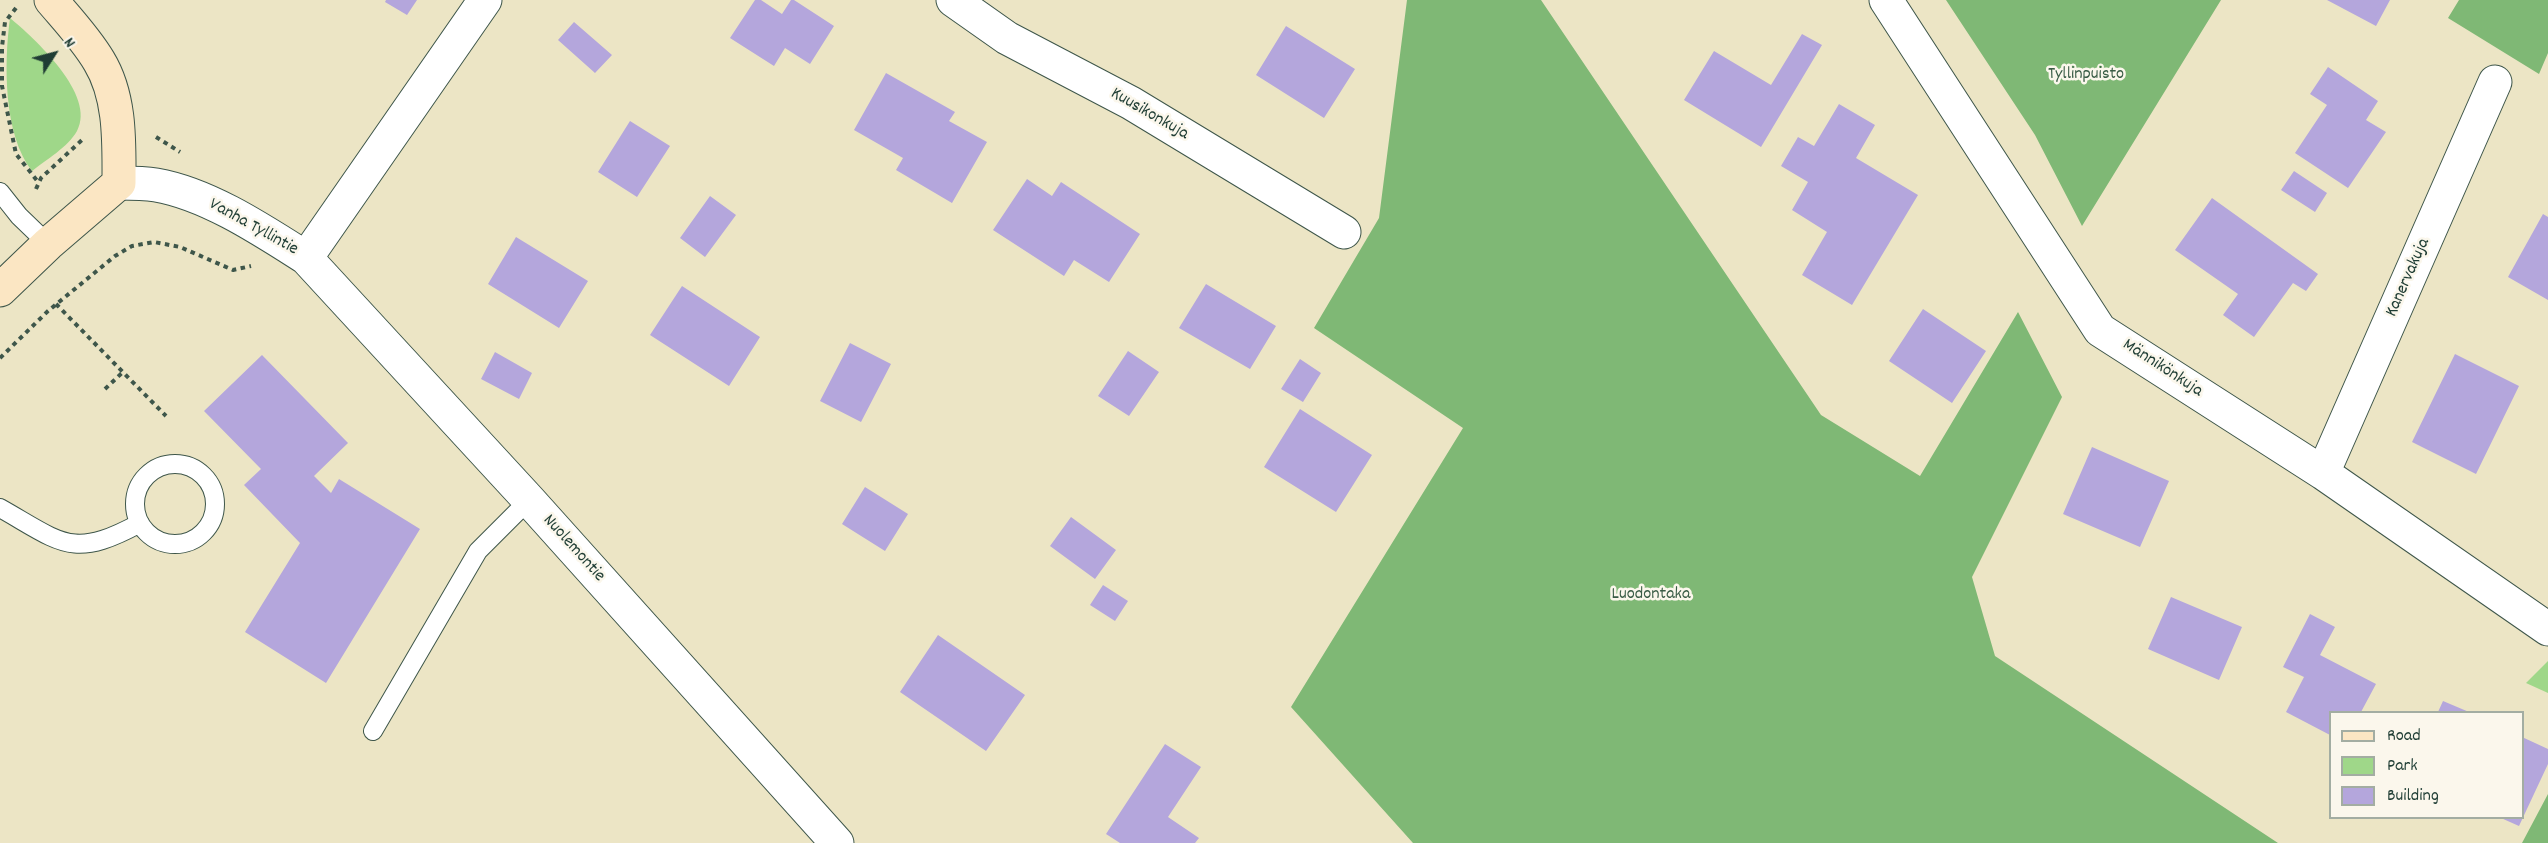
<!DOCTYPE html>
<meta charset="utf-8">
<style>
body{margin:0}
#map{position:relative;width:2548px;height:843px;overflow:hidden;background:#ece5c5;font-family:Dekko,sans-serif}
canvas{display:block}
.legend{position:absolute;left:2329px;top:711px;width:195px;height:108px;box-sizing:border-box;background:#fbf7ec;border:2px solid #a3ada2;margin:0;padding:8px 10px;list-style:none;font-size:18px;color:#1f3d34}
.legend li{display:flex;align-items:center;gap:12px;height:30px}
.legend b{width:30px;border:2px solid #a3ada2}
.north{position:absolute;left:24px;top:24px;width:60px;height:60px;-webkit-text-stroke:4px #fbf7ec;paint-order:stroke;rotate:54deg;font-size:16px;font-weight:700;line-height:24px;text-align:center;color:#1f3d34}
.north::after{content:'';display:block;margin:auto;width:21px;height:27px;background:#1f3d34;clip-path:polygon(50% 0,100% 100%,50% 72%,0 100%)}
</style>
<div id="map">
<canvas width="2548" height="843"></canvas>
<ul class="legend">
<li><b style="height:8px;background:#fbe6c3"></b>Road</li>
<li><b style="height:16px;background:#9fd789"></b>Park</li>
<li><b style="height:16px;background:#b4a6dc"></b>Building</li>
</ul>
<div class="north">N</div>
</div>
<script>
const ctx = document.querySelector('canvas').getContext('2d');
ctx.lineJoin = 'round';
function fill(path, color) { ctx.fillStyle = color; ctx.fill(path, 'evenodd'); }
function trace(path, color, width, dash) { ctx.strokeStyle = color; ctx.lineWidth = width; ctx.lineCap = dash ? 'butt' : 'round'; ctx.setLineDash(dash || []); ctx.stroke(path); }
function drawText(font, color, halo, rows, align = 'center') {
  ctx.font = font + ' Dekko,sans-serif'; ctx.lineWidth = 5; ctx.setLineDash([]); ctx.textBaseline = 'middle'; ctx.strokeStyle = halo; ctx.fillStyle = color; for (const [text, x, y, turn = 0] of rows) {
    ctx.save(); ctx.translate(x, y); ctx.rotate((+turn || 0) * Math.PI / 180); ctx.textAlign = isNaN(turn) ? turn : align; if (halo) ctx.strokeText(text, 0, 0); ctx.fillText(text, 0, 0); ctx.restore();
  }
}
fill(new Path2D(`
 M 10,18 C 34,38 97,95 77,131 C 68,147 46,160 32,171 C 3,134 4,62 10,18 Z
 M 2548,661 L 2548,693 L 2526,683 Z`), '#9fd789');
fill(new Path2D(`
 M 1407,0 L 1541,0 L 1821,415 L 1920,476 L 2018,312 L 2062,397 L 1972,577 L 1995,656 L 2278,843 L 1413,843 L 1291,707 L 1463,428 L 1314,328 L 1379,218 Z
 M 1946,0 L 2221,0 L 2082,226 L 2035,135 Z
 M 2459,0 L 2548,0 L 2548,53 L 2539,74 L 2448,18 Z
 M 2548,794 L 2548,843 L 2522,843 Z`), '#7fb875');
fill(new Path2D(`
 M 386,0 L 417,0 L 407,15 L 385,2 Z
 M 755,0 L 761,0 L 782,14 L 791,0 L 794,0 L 834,26 L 810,64 L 785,48 L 774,66 L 730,38 Z
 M 2327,0 L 2390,0 L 2376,26 Z
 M 574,22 L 612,55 L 595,73 L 558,40 Z
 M 1286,26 L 1355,69 L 1324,118 L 1256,75 Z
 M 1802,34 L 1822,45 L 1761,147 L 1684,100 L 1714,51 L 1771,85 Z
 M 2328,67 L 2378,101 L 2366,120 L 2386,132 L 2348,188 L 2295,153 L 2327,105 L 2310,94 Z
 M 886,73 L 955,112 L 949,121 L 987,142 L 952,203 L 896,170 L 903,158 L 854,130 Z
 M 1839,104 L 1875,125 L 1856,158 L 1918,195 L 1852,305 L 1802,275 L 1827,232 L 1792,210 L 1808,182 L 1781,166 L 1798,137 L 1814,146 Z
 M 630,121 L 670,146 L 637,197 L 598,172 Z
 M 2294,171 L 2327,193 L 2315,212 L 2281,190 Z
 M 1027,179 L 1052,196 L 1061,182 L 1140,234 L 1109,282 L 1074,260 L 1064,276 L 993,230 Z
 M 710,196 L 736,215 L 705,257 L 680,238 Z
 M 2212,198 L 2318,274 L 2306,291 L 2293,283 L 2254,337 L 2223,315 L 2238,294 L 2175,250 Z
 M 2543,214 L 2548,217 L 2548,300 L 2508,277 Z
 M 516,237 L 588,281 L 559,328 L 488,284 Z
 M 1206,284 L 1276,326 L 1250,369 L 1179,328 Z
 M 682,286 L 760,337 L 729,386 L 650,335 Z
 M 1923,309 L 1986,351 L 1952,403 L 1889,361 Z
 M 850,343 L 891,364 L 861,422 L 820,401 Z
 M 1128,351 L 1159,372 L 1129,416 L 1098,396 Z
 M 495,352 L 532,373 L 519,399 L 481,379 Z
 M 2455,354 L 2519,386 L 2476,474 L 2412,442 Z
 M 262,355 L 348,443 L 314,476 L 331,493 L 339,479 L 420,529 L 326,683 L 245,632 L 300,543 L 244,485 L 261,469 L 204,411 Z
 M 1300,359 L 1321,373 L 1303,402 L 1281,389 Z
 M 1300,409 L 1372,455 L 1336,512 L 1264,467 Z
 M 2092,447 L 2169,481 L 2140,547 L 2063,514 Z
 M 865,487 L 908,514 L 885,551 L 842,524 Z
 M 1071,517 L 1116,550 L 1095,579 L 1050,546 Z
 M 1103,585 L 1128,601 L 1115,621 L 1090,605 Z
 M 2171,597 L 2242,627 L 2219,680 L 2148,649 Z
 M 2310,614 L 2335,627 L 2320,655 L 2376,684 L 2361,712 L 2330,712 L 2330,735 L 2286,712 L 2304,677 L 2283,667 Z
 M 938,635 L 1025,695 L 986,751 L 900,692 Z
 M 2443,701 L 2469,712 L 2438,712 Z
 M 2522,737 L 2548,749 L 2548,764 L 2519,826 L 2501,818 L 2522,818 Z
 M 1165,744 L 1201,767 L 1168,817 L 1199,838 L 1195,843 L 1120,843 L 1106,834 Z`), '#b4a6dc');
const lane = new Path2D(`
 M 0,192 L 19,216 L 48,244
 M135 504a40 40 0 1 1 80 0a40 40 0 1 1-80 0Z
 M 0,508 C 62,543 72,560 140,523
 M 373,731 L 478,551 L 529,500`);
const street = new Path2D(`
 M 953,0 L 1007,38 L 1131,103 L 1344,232
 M 1886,0 L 2100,330 L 2323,473 L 2548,629
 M 119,183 C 131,183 144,183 156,185 C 208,194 262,230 306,258 L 529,500 L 837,843
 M 306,258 L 485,0
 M 2323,473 L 2495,82`);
const secondary = new Path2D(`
 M 0,290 L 48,244 L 119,183 C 119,143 121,97 99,61 C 86,39 68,20 51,0`);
trace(lane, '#3e564a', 20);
trace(street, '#3e564a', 35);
trace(secondary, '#3e564a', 35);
trace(new Path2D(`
 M 16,8 L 5,22 L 2,47 L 2,86 L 16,154 L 39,183
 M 156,137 L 180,152
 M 36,189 L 41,178 L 82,140
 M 56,304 L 166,416
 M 0,358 L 48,311 L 115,256 L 132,246 L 154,242 L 180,247 L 233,270 L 251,266
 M 105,389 L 123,372`), '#3e564a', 4, [4.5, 4.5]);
trace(lane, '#fff', 18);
trace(street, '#fff', 33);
trace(secondary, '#fbe6c3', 33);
drawText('18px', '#395c45', '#fbf7ec', [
 ["Tyllinpuisto",2086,76],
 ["Luodontaka",1651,596]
]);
drawText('18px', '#1f3d34', '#fbf7ec', [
 ["Kuusikonkuja",1149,115,30],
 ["Vanha Tyllintie",253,228,29],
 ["Kanervakuja",2409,278,-66],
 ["Männikönkuja",2162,369,33],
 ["Nuolemontie",573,549,48]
]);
</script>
